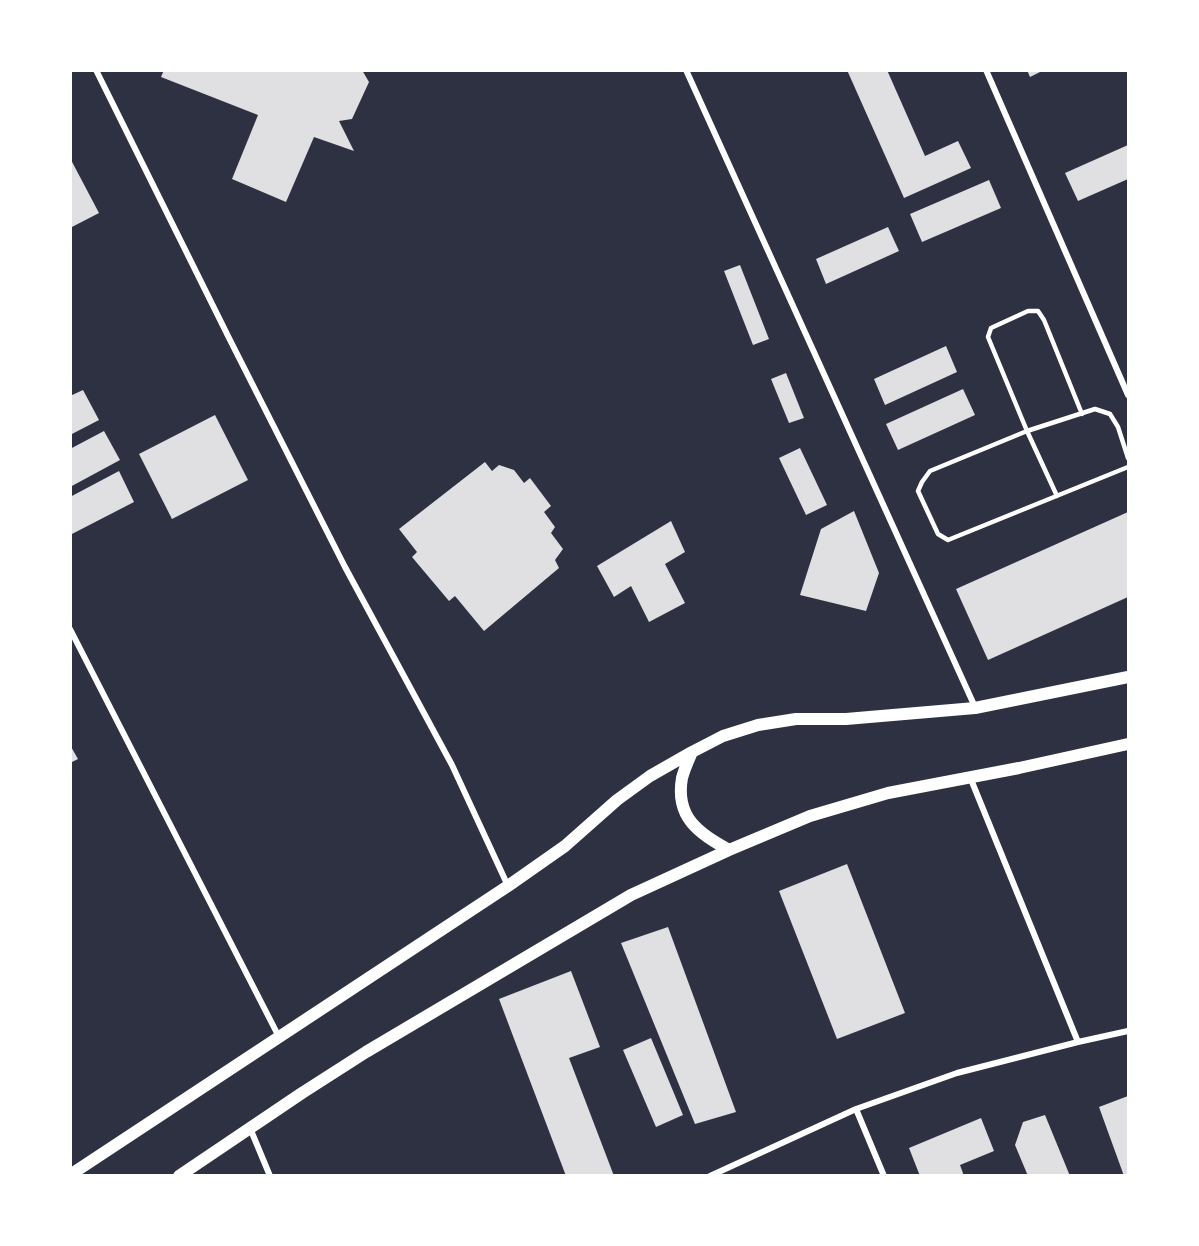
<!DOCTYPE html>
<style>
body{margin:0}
#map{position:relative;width:1199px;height:1246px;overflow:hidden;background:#2d3142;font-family:Jost,sans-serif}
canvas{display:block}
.frame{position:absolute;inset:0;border:72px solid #fff;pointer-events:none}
</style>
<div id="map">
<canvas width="1199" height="1246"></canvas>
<div class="frame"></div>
</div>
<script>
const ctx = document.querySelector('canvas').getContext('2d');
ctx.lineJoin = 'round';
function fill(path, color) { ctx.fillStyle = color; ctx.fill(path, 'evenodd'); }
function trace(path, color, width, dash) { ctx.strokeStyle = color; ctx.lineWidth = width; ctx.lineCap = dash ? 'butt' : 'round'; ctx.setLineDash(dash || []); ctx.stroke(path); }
fill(new Path2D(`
 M 164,70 L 362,70 L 369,82 L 352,119 L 339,121 L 354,151 L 314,137 L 286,202 L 232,179 L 258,115 L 161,77 Z
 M 847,70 L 887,70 L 925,156 L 958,141 L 971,168 L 904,198 Z
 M 1027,70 L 1044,70 L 1030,77 Z
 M 1128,145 L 1128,179 L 1078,201 L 1065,173 Z
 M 70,158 L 99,213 L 70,228 Z
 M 989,180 L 1001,208 L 922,242 L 910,214 Z
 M 888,227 L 899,251 L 826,284 L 816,259 Z
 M 740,265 L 769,339 L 753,345 L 724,271 Z
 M 946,346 L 957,372 L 885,405 L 874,379 Z
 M 786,373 L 804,418 L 789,423 L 771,379 Z
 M 963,389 L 975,415 L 898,450 L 886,424 Z
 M 83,390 L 99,420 L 70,435 L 70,396 Z
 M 215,415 L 248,480 L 172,519 L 139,454 Z
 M 104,431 L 120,460 L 70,487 L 70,449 Z
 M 800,448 L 827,505 L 806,515 L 779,458 Z
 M 485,462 L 492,471 L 499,465 L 514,470 L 524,483 L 530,478 L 551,506 L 544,512 L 555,527 L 551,533 L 563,549 L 555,560 L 559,568 L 484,631 L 455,596 L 449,601 L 412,557 L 417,552 L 399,529 Z
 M 119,471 L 134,502 L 70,535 L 70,497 Z
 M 854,511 L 879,573 L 866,611 L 800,595 L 821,529 Z
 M 1128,512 L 1128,597 L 988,660 L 956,589 Z
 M 671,521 L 685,552 L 665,564 L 685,603 L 649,622 L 631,586 L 614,597 L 597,566 Z
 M 70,745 L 78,759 L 70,763 Z
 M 847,864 L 905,1013 L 837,1039 L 779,891 Z
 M 668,927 L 736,1112 L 695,1124 L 621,943 Z
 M 571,971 L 600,1047 L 569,1058 L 614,1176 L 566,1176 L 499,999 Z
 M 651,1038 L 683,1115 L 656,1127 L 623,1050 Z
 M 1128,1096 L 1128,1176 L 1124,1176 L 1099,1107 Z
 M 1045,1115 L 1070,1176 L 1028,1176 L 1015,1145 L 1023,1122 Z
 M 981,1118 L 994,1151 L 960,1165 L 964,1176 L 920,1176 L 909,1148 Z`), '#e0e0e3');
trace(new Path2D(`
 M 1128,458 L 1118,427 L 1110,414 L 1095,409 L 1027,431 L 930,471 L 922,482 L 918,491 L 938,534 L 948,540 L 1128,467
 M 1057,496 L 1027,431 L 988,337 L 991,328 L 1028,311 L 1038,311 L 1044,320 L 1082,414`), '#fff', 4.5);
trace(new Path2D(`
 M 96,70 L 229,338 L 345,567 L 452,765 L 508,886
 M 686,70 L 975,707
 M 986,70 L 1128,395
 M 70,629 L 279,1037
 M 970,777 L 1078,1042
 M 856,1109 L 884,1176
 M 250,1128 L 270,1176
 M 710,1176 L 856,1109 L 957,1073 L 1078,1042 L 1128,1031`), '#fff', 6);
trace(new Path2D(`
 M 692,752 C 688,761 684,770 682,778 C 675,818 699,833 729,850
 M 70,1175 L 508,886 L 565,846 L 617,800 L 650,776 L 692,752 L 723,736 L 758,725 L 796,719 L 846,719 L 975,708 L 1128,677
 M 179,1176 L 302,1093 L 366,1052 L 631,895 L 729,850 L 810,816 L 888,793 L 1019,768 L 1128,744`), '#fff', 12);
</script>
